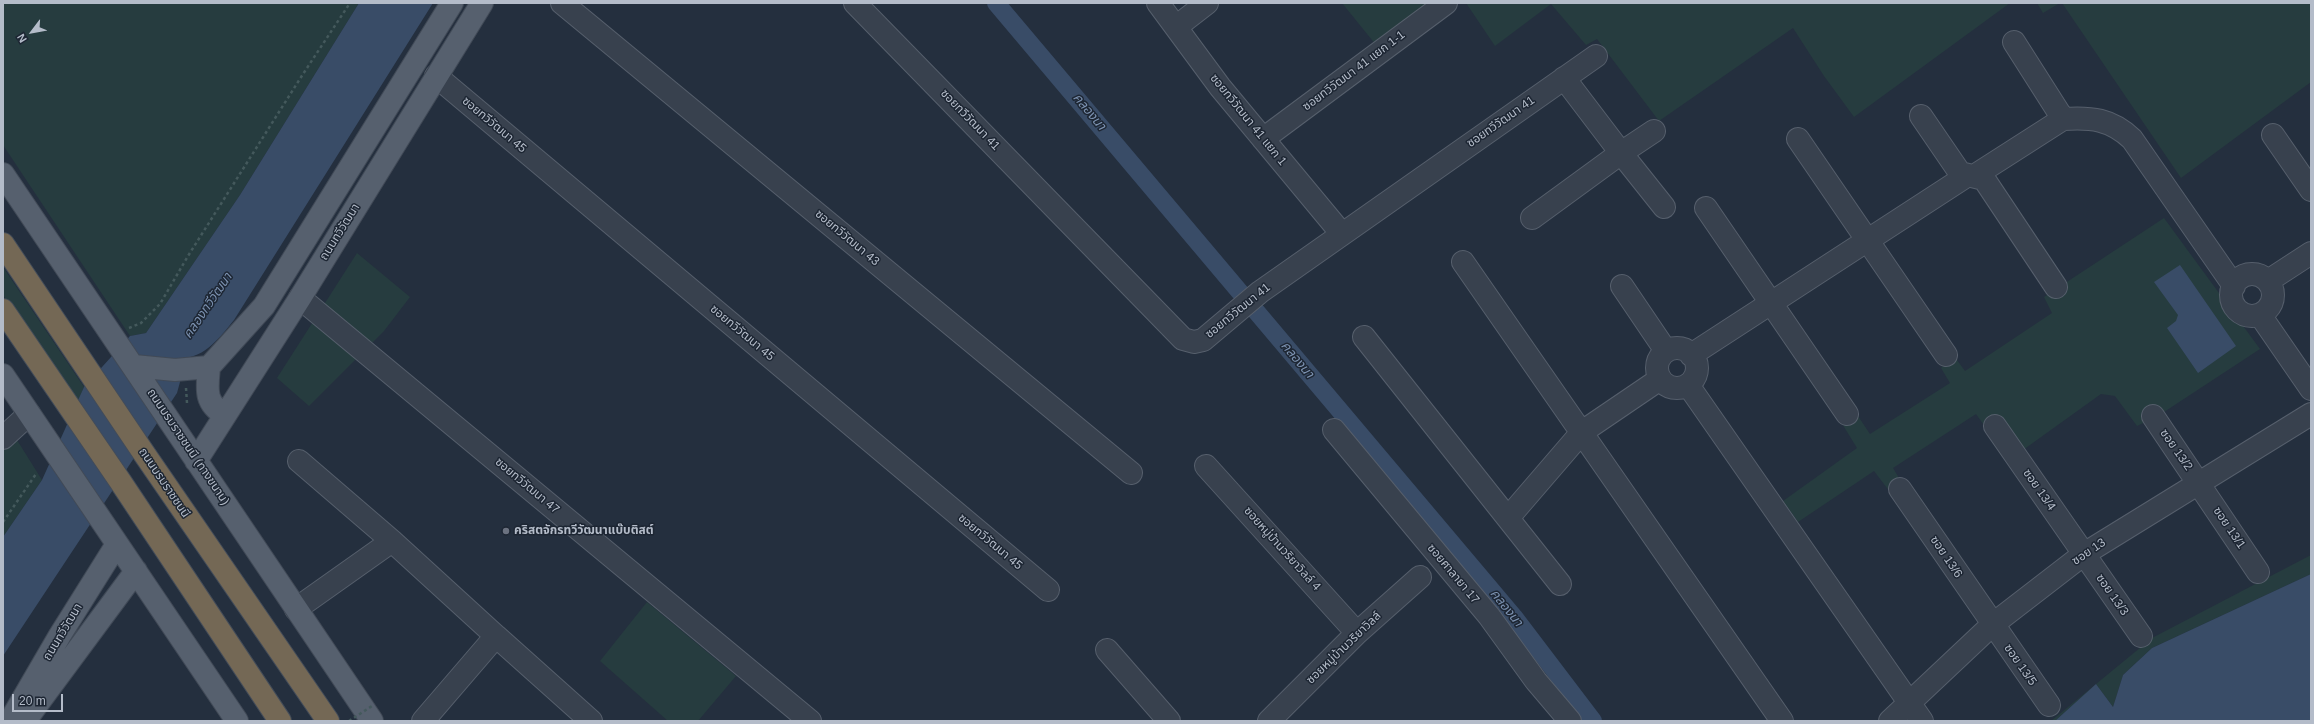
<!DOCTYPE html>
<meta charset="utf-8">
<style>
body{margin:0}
#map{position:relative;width:2314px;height:724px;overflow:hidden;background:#242f3e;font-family:Arial,sans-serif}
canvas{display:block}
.frame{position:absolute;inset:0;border:4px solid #b4bcc9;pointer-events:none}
.north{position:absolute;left:12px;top:12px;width:40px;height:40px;-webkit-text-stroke:3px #1d2633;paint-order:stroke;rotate:238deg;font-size:11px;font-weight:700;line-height:16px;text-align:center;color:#b4bcc9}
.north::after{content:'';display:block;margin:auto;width:14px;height:18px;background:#b4bcc9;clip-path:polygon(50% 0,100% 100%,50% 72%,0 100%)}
.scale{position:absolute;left:12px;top:694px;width:51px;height:18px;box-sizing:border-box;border:2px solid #b4bcc9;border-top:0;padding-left:5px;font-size:12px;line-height:14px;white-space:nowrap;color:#b4bcc9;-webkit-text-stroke:3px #1d2633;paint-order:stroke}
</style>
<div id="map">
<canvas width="2314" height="724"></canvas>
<div class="frame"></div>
<div class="north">N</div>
<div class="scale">20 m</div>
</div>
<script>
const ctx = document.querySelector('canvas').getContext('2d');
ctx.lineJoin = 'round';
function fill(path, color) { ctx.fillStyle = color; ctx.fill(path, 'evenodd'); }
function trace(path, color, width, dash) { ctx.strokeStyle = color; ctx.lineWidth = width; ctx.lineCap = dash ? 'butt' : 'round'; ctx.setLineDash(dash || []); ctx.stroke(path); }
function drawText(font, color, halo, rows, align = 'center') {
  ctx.font = font + ' Arial,"Noto Sans Thai",sans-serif'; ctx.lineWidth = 3; ctx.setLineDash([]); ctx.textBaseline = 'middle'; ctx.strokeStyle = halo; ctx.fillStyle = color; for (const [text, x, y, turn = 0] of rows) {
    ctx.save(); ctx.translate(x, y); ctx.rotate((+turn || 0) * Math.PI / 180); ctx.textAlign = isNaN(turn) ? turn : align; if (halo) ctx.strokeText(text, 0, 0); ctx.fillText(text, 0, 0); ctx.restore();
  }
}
fill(new Path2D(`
 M 3,3 L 359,3 L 240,195 L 146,333 L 130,336 L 3,145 Z
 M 1342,3 L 1433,3 L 1376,45 Z
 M 1466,3 L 2010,3 L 1854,117 L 1824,76 L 1793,28 L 1659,121 L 1597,39 L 1586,45 L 1551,4 L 1495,46 Z
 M 2037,3 L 2060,3 L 2043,13 Z
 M 2062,3 L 2311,3 L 2311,82 L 2181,178 Z
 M 2164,218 L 2260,349 L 2161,414 L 2137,426 L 2115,396 L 2101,394 L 2023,450 L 1986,428 L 1976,414 L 1893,468 L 1902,483 L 1890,492 L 1874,471 L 1798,522 L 1783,501 L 1857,448 L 1841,422 L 1856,413 L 1870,434 L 1950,383 L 1941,368 L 1954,356 L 1965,371 L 2052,313 L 2044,297 Z
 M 357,253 L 410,297 L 384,331 L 309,406 L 277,378 Z
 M 3,267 L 84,387 L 77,404 L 3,295 Z
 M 17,440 L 42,480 L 3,537 L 3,451 Z
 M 2311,555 L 2311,574 L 2152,648 L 2123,675 L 2113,707 L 2096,684 L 2055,721 L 2051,721 L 2152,638 Z
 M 647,602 L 736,676 L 698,721 L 668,721 L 600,661 Z`), '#263c3f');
fill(new Path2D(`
 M 359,3 L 433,3 L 234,320 C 221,336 205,358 182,358 L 180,382 L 177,393 L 3,656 L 3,537 L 42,480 L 84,387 L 130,336 L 146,333 L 240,195 Z
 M 2180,265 L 2236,346 L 2198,373 L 2167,328 L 2176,321 L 2178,315 L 2154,282 Z
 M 2311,574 L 2311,721 L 2055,721 L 2096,684 L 2113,707 L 2123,675 L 2152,648 Z`), '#394c67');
trace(new Path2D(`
 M 996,3 L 1514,617 L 1593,721`), '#394c67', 18);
const minor = new Path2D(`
 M 562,3 L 1131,473
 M 855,3 L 1183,339 L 1194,342 L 1203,340 L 1260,292 L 1596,56
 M 1158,3 L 1220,87 L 1342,234
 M 1176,27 L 1207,3
 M 2014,42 L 2063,119
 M 436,76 L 1048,590
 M 1921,116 L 1960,173 L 1984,179 L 2056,287
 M 1654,131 L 1621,153 L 1664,207
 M 2273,135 L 2311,190
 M 1263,139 L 1446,3
 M 1798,139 L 1946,355
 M 1974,176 L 2063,119 C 2091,117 2111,119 2132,139 L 2234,286
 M 1706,208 L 1847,414
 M 1532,218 L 1621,153 L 1564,78
 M 1463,262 L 1782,721
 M2231 295a21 21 0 1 1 42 0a21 21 0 1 1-42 0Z
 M 2268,281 L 2311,253
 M 1622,286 L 1666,351
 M 300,298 L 810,721
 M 2260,315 L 2311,389
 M 1364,337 L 1560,584
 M1657 368a20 20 0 1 1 40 0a20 20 0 1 1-40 0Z
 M 1691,355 L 1968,175
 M 1688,385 L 1922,721
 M 2153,416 L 2258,572
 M 1995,426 L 2141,636
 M 1334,430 L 1489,616 L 1536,681 L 1570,721
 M 3,438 L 29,414
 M 299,461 L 392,541 L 496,636 L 423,721
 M 1206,466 L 1357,633
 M 1900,489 L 2049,705
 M 1508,518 L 1582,432 L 1660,379
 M 296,609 L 392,541
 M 496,636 L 591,721
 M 1107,650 L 1169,721
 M 1269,721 L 1357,633 L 1420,577
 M 1890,721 L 1992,625 L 2084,554 L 2311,414`);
const major = new Path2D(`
 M 3,174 L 372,721
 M 134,366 L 175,370 L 209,367 L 264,306 L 452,3
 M 209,367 C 207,389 204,403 225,415
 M 3,375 L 237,721
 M 196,461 L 300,298 L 482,3
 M 10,721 L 60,635 L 117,544
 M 25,721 L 136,571`);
const highway = new Path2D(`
 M 3,244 L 143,452 L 328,721
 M 3,310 L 120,481 L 280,721`);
trace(minor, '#565f6c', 24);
trace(major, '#414a57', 24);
trace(highway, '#434c59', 24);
trace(new Path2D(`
 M 129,328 L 141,323 L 160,304 L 188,256 L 303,74 L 350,3
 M 186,388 L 187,403
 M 3,522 L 36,474`), '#44595c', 2.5, [3, 3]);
trace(minor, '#38414e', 22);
trace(major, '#56606e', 22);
trace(highway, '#746855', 22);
trace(new Path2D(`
 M 349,721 L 372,706`), '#44595c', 2.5, [3, 3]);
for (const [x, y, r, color] of [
 [506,531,4,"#6b7280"]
]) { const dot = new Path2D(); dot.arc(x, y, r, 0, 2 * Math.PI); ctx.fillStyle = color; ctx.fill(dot); trace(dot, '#1d2633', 1.5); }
drawText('12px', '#b4bcc9', '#1d2633', [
 ["ซอยทวีวัฒนา 41 แยก 1-1",1354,71,-37],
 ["ซอยทวีวัฒนา 41",970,120,46],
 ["ซอยทวีวัฒนา 41 แยก 1",1248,120,51],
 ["ซอยทวีวัฒนา 41",1501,122,-35],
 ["ซอยทวีวัฒนา 45",494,125,40],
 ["ถนนทวีวัฒนา",340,232,-58],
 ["ซอยทวีวัฒนา 43",847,238,40],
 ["ซอยทวีวัฒนา 41",1238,311,-39],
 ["ซอยทวีวัฒนา 45",742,333,40],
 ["ถนนบรมราชชนนี (ทางขนาน)",188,447,56],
 ["ซอย 13/2",2176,450,55],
 ["ถนนบรมราชชนนี",164,483,56],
 ["ซอยทวีวัฒนา 47",527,486,40],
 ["ซอย 13/4",2039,490,55],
 ["ซอย 13/1",2229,528,56],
 ["ซอยทวีวัฒนา 45",990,542,40],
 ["ซอยหมู่บ้านวริยาวิลล์ 4",1282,549,48],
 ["ซอย 13",2089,552,-34],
 ["ซอย 13/6",1946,557,56],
 ["ซอยศาลายา 17",1453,574,50],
 ["ซอย 13/3",2112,595,55],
 ["ถนนทวีวัฒนา",63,632,-59],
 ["ซอยหมู่บ้านวริยาวิลล์",1344,648,-44],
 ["ซอย 13/5",2020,665,55]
]);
drawText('bold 12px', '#b4bcc9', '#1d2633', [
 ["คริสตจักรทวีวัฒนาแบ๊บติสต์",514,531]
], 'left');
drawText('italic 13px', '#7c92b1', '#1d2633', [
 ["คลองนา",1089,112,50],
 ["คลองทวีวัฒนา",208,306,-56],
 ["คลองนา",1297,360,50],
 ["คลองนา",1506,608,51]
]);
</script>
